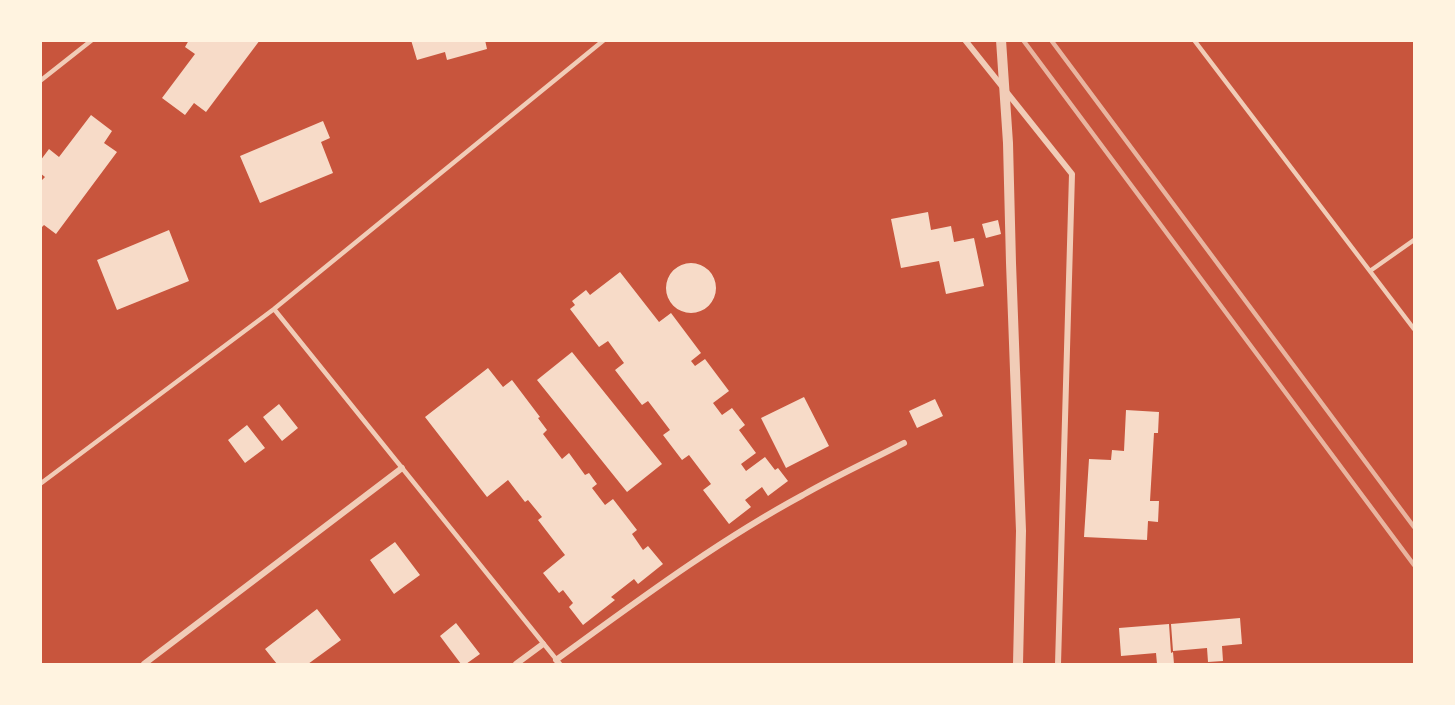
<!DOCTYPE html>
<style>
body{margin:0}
#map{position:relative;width:1455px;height:705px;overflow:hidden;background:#c8553d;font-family:Ubuntu,sans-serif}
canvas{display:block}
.frame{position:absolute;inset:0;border:42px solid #fff3e0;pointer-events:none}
</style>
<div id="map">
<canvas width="1455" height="705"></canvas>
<div class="frame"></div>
</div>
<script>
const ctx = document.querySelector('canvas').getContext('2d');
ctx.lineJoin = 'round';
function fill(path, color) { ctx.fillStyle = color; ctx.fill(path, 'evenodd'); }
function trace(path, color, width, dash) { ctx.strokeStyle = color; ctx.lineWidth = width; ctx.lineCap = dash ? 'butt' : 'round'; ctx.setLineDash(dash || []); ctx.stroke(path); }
fill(new Path2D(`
 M 189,40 L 260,40 L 206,112 L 194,103 L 185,115 L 162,98 L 195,54 L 185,47 Z
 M 411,40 L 485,40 L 487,49 L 447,60 L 445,52 L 417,60 Z
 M 91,115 L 112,131 L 104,143 L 117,152 L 56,234 L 44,225 L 40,229 L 40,182 L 45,177 L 40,173 L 40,161 L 49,149 L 59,157 Z
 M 323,121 L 330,138 L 321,142 L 333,173 L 260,203 L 240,156 Z
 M 928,212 L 931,230 L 951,226 L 954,242 L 974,238 L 984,286 L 946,294 L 939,261 L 901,268 L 891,219 Z
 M 998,220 L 1001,234 L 986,238 L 982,224 Z
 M 169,230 L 189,281 L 117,310 L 97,260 Z
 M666 288a25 25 0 1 1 50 0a25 25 0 1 1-50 0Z
 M 620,272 L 659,322 L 671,313 L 701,353 L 691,361 L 695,366 L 705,359 L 729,391 L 713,403 L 722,415 L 732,408 L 745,425 L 739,430 L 756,453 L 741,464 L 746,471 L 765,457 L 775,470 L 778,468 L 788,481 L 768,496 L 762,487 L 745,500 L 751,507 L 729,524 L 703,490 L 711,484 L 689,455 L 682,460 L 663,435 L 670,430 L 648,401 L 642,405 L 615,370 L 624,363 L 608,341 L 599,347 L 570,309 L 575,305 L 572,301 L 586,290 L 590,295 Z
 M 572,352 L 662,464 L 627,492 L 537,380 Z
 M 488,368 L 503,387 L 512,380 L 540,417 L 538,418 L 547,430 L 543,434 L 562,459 L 569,453 L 585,475 L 589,473 L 597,484 L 592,488 L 605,505 L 613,499 L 637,530 L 632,534 L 643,550 L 648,546 L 663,564 L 638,584 L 634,579 L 611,597 L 615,600 L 583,625 L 569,607 L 573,603 L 563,590 L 559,593 L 543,573 L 565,555 L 538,520 L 542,517 L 528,500 L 525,502 L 508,480 L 487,497 L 425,417 Z
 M 804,397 L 829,446 L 786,468 L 761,418 Z
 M 935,399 L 943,416 L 917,428 L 909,411 Z
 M 279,404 L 298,428 L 282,441 L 263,417 Z
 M 1126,410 L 1159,412 L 1158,433 L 1154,433 L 1150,501 L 1159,501 L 1158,522 L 1148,521 L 1147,540 L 1084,537 L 1089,459 L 1111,460 L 1112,450 L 1124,451 Z
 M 247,425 L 265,448 L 245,463 L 228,440 Z
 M 395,542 L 420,575 L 394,594 L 370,560 Z
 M 317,609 L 341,640 L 308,664 L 277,664 L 265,649 Z
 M 1240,618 L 1242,644 L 1222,646 L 1223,661 L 1208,662 L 1207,648 L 1173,651 L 1171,624 Z
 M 456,623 L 480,654 L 466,664 L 461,664 L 440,636 Z
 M 1169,624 L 1171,653 L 1173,652 L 1174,664 L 1157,664 L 1156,653 L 1121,656 L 1119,628 Z`), '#f7dbc8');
trace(new Path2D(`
 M 1194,40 L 1414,329
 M 40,81 L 92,40
 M 1370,271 L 1414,240
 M 274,309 L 560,664
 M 40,484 L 274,309 L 604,40`), '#f1ccb7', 4.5);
trace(new Path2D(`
 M 965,40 L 1072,174 L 1058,664
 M 556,660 C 636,602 716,542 803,495 C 836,476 871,460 904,443
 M 144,664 L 402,468
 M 516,664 L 543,644`), '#f1ccb7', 6);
trace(new Path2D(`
 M 1001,40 L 1008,143 L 1011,263 L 1021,531 L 1018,664`), '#f1ccb7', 10);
trace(new Path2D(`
 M 1023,40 L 1414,565
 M 1051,40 L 1414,527`), '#e9b49f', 4.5);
</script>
